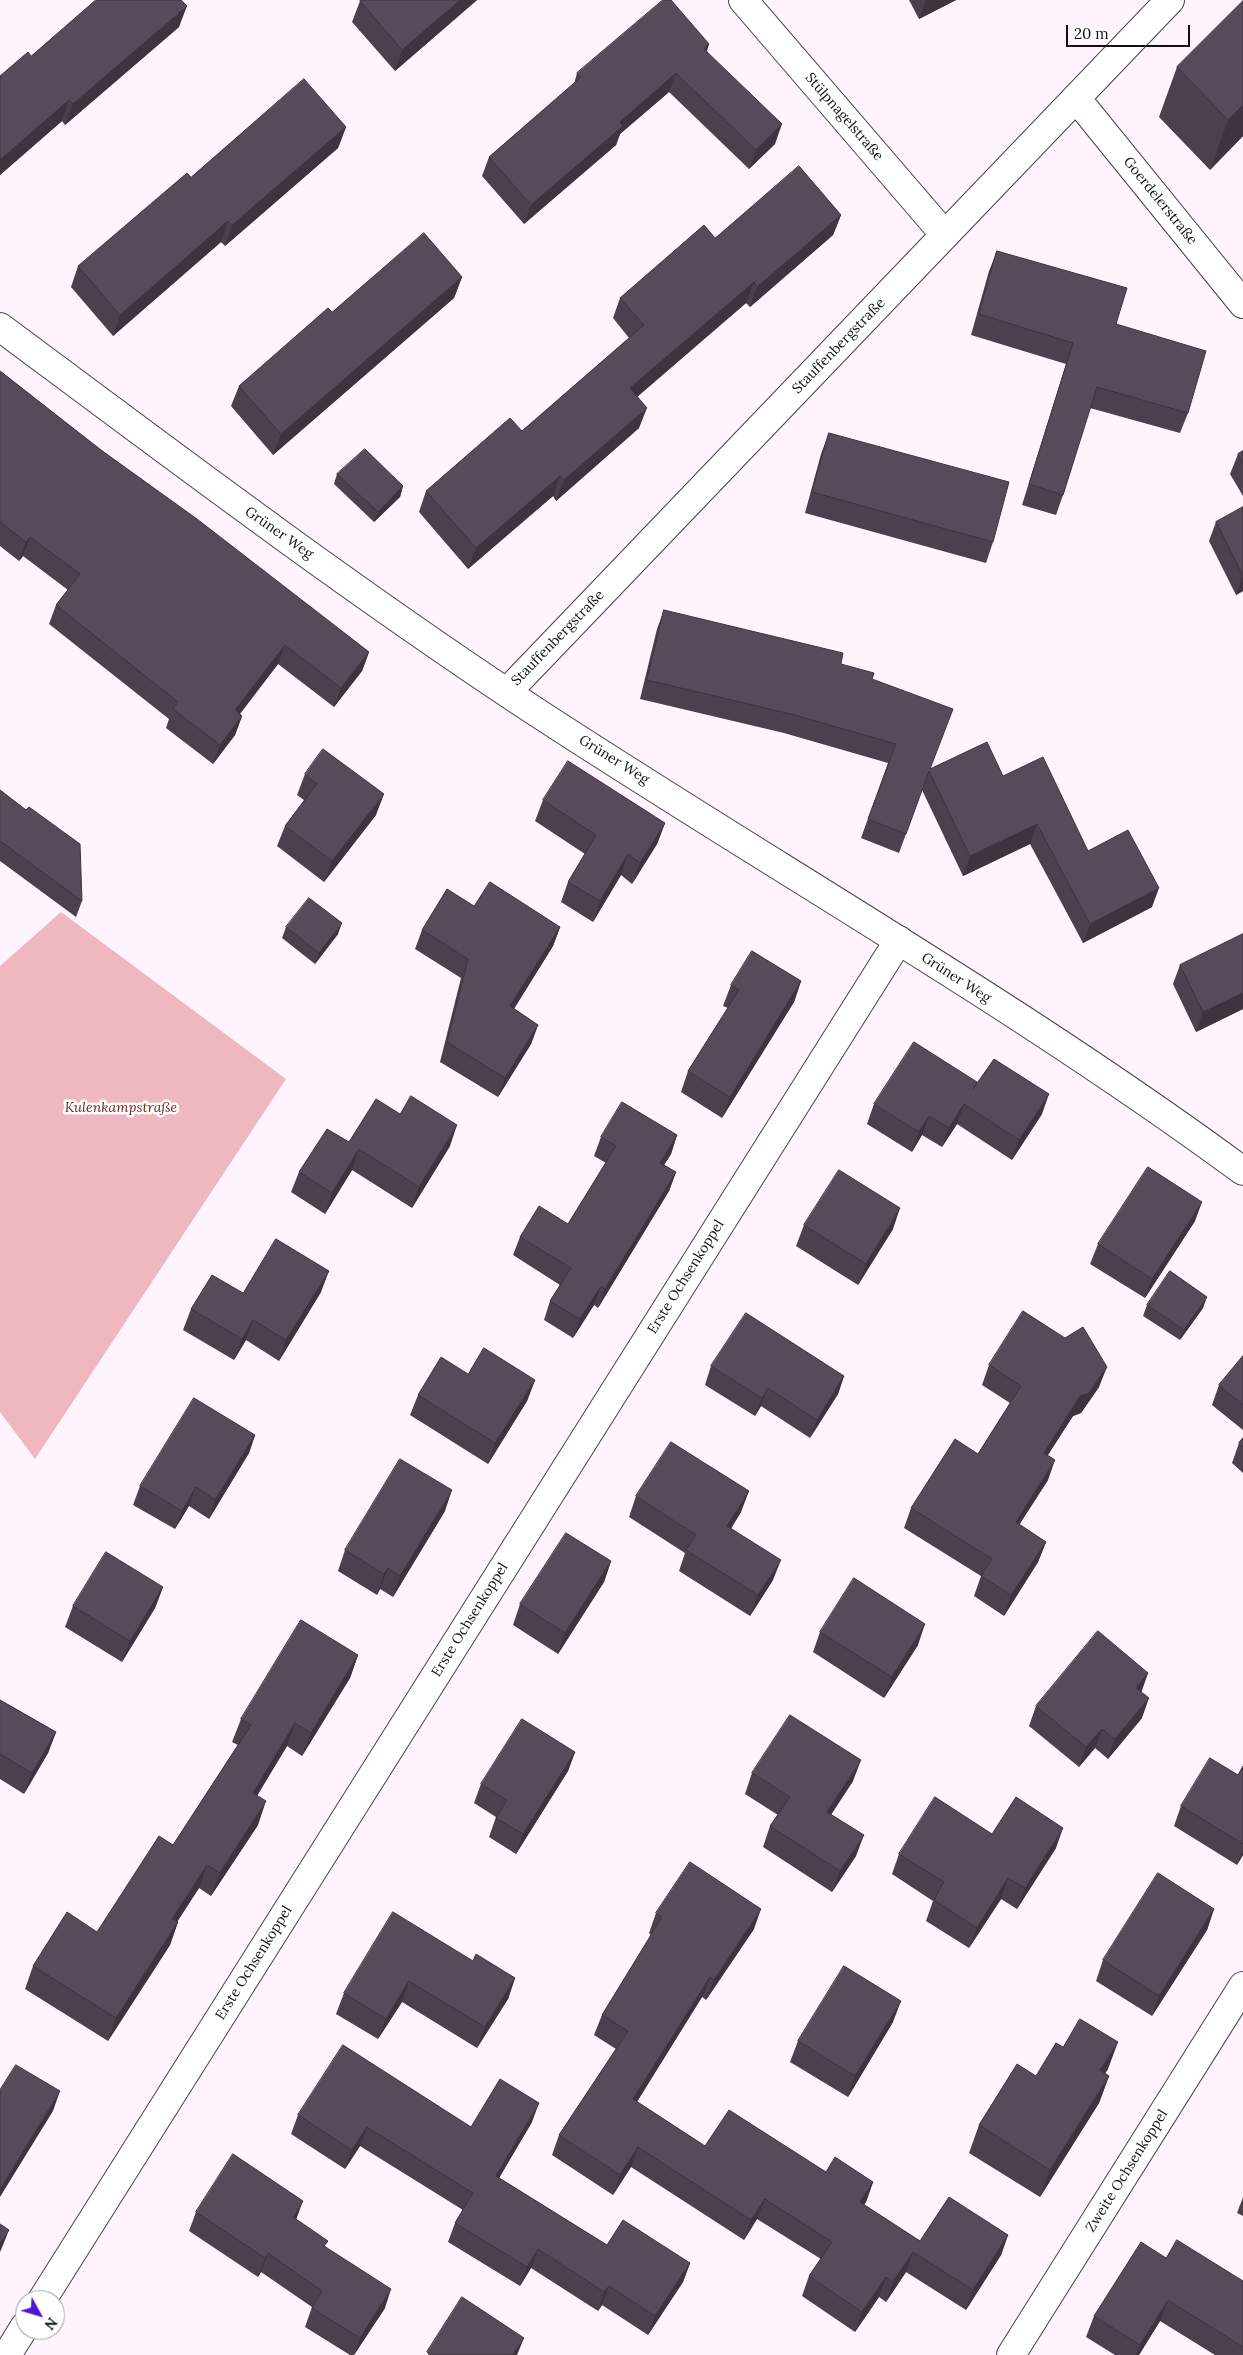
<!DOCTYPE html>
<meta charset="utf-8">
<style>
body{margin:0}
#map{position:relative;width:1243px;height:2355px;overflow:hidden;background:#fff4fd;font-family:Lora,serif}
canvas{display:block}
.north{position:absolute;left:15px;top:2290px;width:50px;height:50px;box-sizing:border-box;background:#fff;border:1px solid #9f9f9f;border-radius:50%;rotate:129deg;font-size:14px;font-weight:700;line-height:20px;text-align:center;color:#101010}
.north::after{content:'';display:block;margin:auto;width:18px;height:22px;background:#5116d3;clip-path:polygon(50% 0,100% 100%,50% 72%,0 100%)}
.scale{position:absolute;left:1066px;top:25px;width:124px;height:22px;box-sizing:border-box;border:2px solid #101010;border-top:0;padding-left:6px;font-size:15px;line-height:18px;white-space:nowrap;color:#101010;-webkit-text-stroke:4px #fff;paint-order:stroke}
</style>
<div id="map">
<canvas width="1243" height="2355"></canvas>
<div class="north">N</div>
<div class="scale">20 m</div>
</div>
<script>
const ctx = document.querySelector('canvas').getContext('2d');
ctx.lineJoin = 'round';
function fill(path, color) { ctx.fillStyle = color; ctx.fill(path, 'evenodd'); }
function trace(path, color, width, dash) { ctx.strokeStyle = color; ctx.lineWidth = width; ctx.lineCap = dash ? 'butt' : 'round'; ctx.setLineDash(dash || []); ctx.stroke(path); }
function drawText(font, color, halo, rows, align = 'center') {
  ctx.font = font + ' Lora,serif'; ctx.lineWidth = 5; ctx.setLineDash([]); ctx.textBaseline = 'middle'; ctx.strokeStyle = halo; ctx.fillStyle = color; for (const [text, x, y, turn = 0] of rows) {
    ctx.save(); ctx.translate(x, y); ctx.rotate((+turn || 0) * Math.PI / 180); ctx.textAlign = isNaN(turn) ? turn : align; if (halo) ctx.strokeText(text, 0, 0); ctx.fillText(text, 0, 0); ctx.restore();
  }
}
fill(new Path2D(`
 M 61,912 L 286,1079 L 35,1459 L 0,1412 L 0,966 Z`), '#efb7c0');
const street = new Path2D(`
 M 743,0 L 945,235
 M 1076,98 L 1243,304
 M 0,327 C 172,455 343,584 521,702 C 761,860 1012,1001 1243,1171
 M 507,692 L 1170,0
 M 42,2300 L 899,940
 M 7,2355 L 25,2326
 M 1011,2355 L 1243,1986`);
trace(street, '#434343', 30);
trace(street, '#fff', 28);
fill(new Path2D(`
 M 362,0 L 477,0 L 395,71 L 352,22 L 360,1 Z
 M 909,0 L 956,0 L 919,19 Z
 M 1243,1 L 1243,136 L 1210,170 L 1159,117 L 1177,67 Z
 M 179,27 L 65,125 L 62,121 L 0,175 L 0,76 L 31,56 Z
 M 709,44 L 707,51 L 775,144 L 749,169 L 669,92 L 620,134 L 616,145 L 524,224 L 482,176 L 489,157 L 574,84 L 577,73 Z
 M 346,127 L 338,148 L 225,246 L 221,242 L 113,336 L 71,287 L 78,266 Z
 M 841,215 L 833,235 L 750,307 L 746,303 L 637,397 L 639,428 L 556,501 L 553,496 L 468,569 L 419,512 L 426,491 L 522,431 L 629,338 L 613,318 L 620,298 L 715,238 Z
 M 997,251 L 1116,324 L 1188,413 L 1180,433 L 1090,408 L 1063,495 L 1056,515 L 1022,505 L 1066,364 L 971,335 L 989,271 Z
 M 462,277 L 454,298 L 273,455 L 231,406 L 239,386 L 332,312 Z
 M 0,371 L 101,450 L 369,652 L 362,671 L 334,707 L 278,664 L 240,714 L 242,716 L 235,735 L 213,764 L 166,728 L 169,719 L 49,624 L 56,605 L 68,590 L 23,556 L 19,561 L 0,546 Z
 M 829,433 L 993,542 L 986,563 L 805,513 L 821,454 Z
 M 1243,451 L 1243,496 L 1230,474 L 1238,454 Z
 M 337,474 L 403,486 L 400,497 L 374,522 L 334,484 Z
 M 1243,507 L 1243,591 L 1236,595 L 1209,541 L 1216,522 Z
 M 664,610 L 841,664 L 872,679 L 930,769 L 1003,776 L 1152,907 L 1083,943 L 1030,844 L 963,876 L 922,790 L 899,853 L 861,838 L 888,763 L 784,733 L 640,699 L 657,629 Z
 M 305,774 L 376,815 L 324,882 L 277,846 L 285,826 L 304,800 L 297,795 Z
 M 0,790 L 26,810 L 82,901 L 76,917 L 0,861 Z
 M 543,800 L 665,823 L 657,844 L 632,884 L 621,875 L 593,922 L 561,902 L 568,882 L 585,854 L 535,821 Z
 M 474,906 L 560,927 L 553,946 L 514,1009 L 538,1025 L 531,1044 L 498,1097 L 440,1062 L 461,978 L 415,949 L 422,930 Z
 M 286,927 L 338,934 L 315,964 L 282,938 Z
 M 1243,934 L 1243,1009 L 1196,1032 L 1173,984 L 1180,965 Z
 M 801,981 L 794,1002 L 722,1118 L 681,1092 L 688,1071 L 728,1008 L 723,1006 L 731,985 Z
 M 977,1082 L 1042,1114 L 1012,1160 L 957,1124 L 942,1147 L 922,1135 L 912,1152 L 867,1124 L 874,1104 Z
 M 400,1114 L 450,1146 L 412,1208 L 352,1170 L 325,1214 L 291,1192 L 299,1172 Z
 M 677,1135 L 671,1154 L 664,1165 L 676,1172 L 669,1191 L 598,1308 L 594,1305 L 573,1338 L 544,1320 L 550,1301 L 560,1285 L 513,1255 L 520,1237 L 568,1224 L 606,1163 L 594,1156 L 601,1137 Z
 M 1195,1221 L 1145,1298 L 1090,1264 L 1098,1244 Z
 M 804,1225 L 893,1229 L 858,1285 L 796,1246 Z
 M 321,1292 L 279,1361 L 246,1340 L 234,1360 L 183,1330 L 191,1309 Z
 M 1147,1305 L 1203,1308 L 1180,1340 L 1143,1316 Z
 M 1243,1356 L 1243,1430 L 1212,1405 L 1219,1385 Z
 M 989,1365 L 1099,1387 L 1081,1413 L 1073,1416 L 1048,1455 L 1048,1480 L 1019,1525 L 1046,1542 L 1038,1562 L 1004,1616 L 974,1596 L 981,1576 L 904,1528 L 911,1508 L 978,1454 L 1010,1403 L 982,1385 Z
 M 711,1366 L 844,1376 L 838,1394 L 810,1438 L 761,1406 L 755,1416 L 705,1385 Z
 M 468,1374 L 535,1380 L 527,1401 L 488,1464 L 410,1415 L 418,1395 Z
 M 255,1435 L 249,1453 L 209,1519 L 189,1506 L 175,1529 L 133,1505 L 140,1486 Z
 M 1243,1438 L 1243,1473 L 1232,1463 L 1239,1443 Z
 M 636,1496 L 741,1512 L 731,1528 L 773,1580 L 750,1616 L 679,1571 L 685,1553 L 629,1517 Z
 M 445,1511 L 393,1597 L 380,1589 L 377,1595 L 338,1571 L 345,1550 Z
 M 611,1561 L 604,1582 L 558,1654 L 513,1625 L 520,1604 Z
 M 163,1587 L 155,1608 L 122,1662 L 65,1627 L 73,1606 Z
 M 820,1632 L 918,1645 L 884,1698 L 813,1652 Z
 M 358,1655 L 350,1678 L 302,1756 L 287,1746 L 257,1795 L 258,1825 L 211,1896 L 199,1888 L 177,1922 L 178,1922 L 170,1945 L 108,2041 L 25,1989 L 33,1966 L 97,1932 L 173,1845 L 238,1745 L 232,1742 L 241,1719 Z
 M 1148,1673 L 1141,1692 L 1142,1718 L 1108,1759 L 1095,1748 L 1079,1767 L 1029,1726 L 1036,1706 Z
 M 0,1700 L 56,1732 L 48,1753 L 24,1794 L 0,1779 Z
 M 575,1752 L 568,1771 L 516,1854 L 489,1837 L 496,1817 L 474,1803 L 481,1784 Z
 M 1243,1766 L 1243,1855 L 1237,1865 L 1174,1826 L 1181,1806 L 1238,1775 Z
 M 752,1773 L 853,1781 L 831,1814 L 856,1856 L 832,1892 L 763,1847 L 770,1826 L 778,1815 L 745,1794 Z
 M 992,1834 L 1056,1848 L 1017,1909 L 1001,1899 L 969,1948 L 926,1921 L 933,1901 L 892,1874 L 899,1854 Z
 M 1214,1909 L 1207,1930 L 1152,2016 L 1096,1981 L 1103,1960 Z
 M 656,1913 L 754,1929 L 706,2000 L 702,1997 L 637,2102 L 705,2146 L 873,2182 L 866,2202 L 864,2205 L 920,2241 L 1008,2235 L 1001,2255 L 966,2310 L 906,2272 L 886,2302 L 879,2297 L 855,2332 L 802,2296 L 809,2276 L 821,2259 L 757,2219 L 744,2240 L 631,2167 L 613,2195 L 552,2155 L 559,2135 L 616,2049 L 594,2035 L 602,2015 L 651,1935 L 649,1933 Z
 M 473,1961 L 515,1978 L 508,1999 L 477,2048 L 402,2002 L 378,2039 L 336,2014 L 344,1993 Z
 M 893,2022 L 848,2097 L 790,2062 L 798,2041 Z
 M 1063,2047 L 1108,2069 L 1105,2073 L 1109,2076 L 1099,2103 L 1040,2197 L 969,2153 L 979,2125 L 1036,2076 Z
 M 298,2115 L 471,2127 L 532,2122 L 499,2178 L 607,2245 L 690,2263 L 683,2282 L 648,2335 L 602,2305 L 598,2311 L 531,2268 L 520,2286 L 448,2242 L 455,2223 L 463,2210 L 360,2146 L 345,2169 L 291,2134 Z
 M 1243,2197 L 1243,2216 L 1237,2213 Z
 M 196,2212 L 296,2219 L 326,2247 L 385,2308 L 354,2355 L 350,2355 L 305,2327 L 312,2307 L 261,2272 L 258,2277 L 189,2231 Z
 M 1166,2258 L 1243,2281 L 1243,2355 L 1215,2355 L 1160,2321 L 1139,2355 L 1115,2355 L 1086,2337 L 1094,2316 Z`), '#4b404e');
fill(new Path2D(`
 M 460,0 L 477,0 L 395,71 L 402,50 Z
 M 926,0 L 956,0 L 919,19 Z
 M 187,6 L 179,27 L 65,125 L 73,104 Z
 M 709,44 L 702,63 L 704,49 Z
 M 676,73 L 669,92 L 620,134 L 616,145 L 524,224 L 531,205 L 620,122 Z
 M 69,100 L 62,121 L 0,175 L 0,160 Z
 M 1243,105 L 1243,136 L 1210,170 L 1228,120 Z
 M 782,124 L 775,144 L 749,169 L 756,150 Z
 M 346,127 L 338,148 L 225,246 L 232,225 Z
 M 841,215 L 833,235 L 750,307 L 757,287 Z
 M 228,221 L 221,242 L 113,336 L 120,315 Z
 M 462,277 L 454,298 L 273,455 L 281,434 Z
 M 754,282 L 746,303 L 623,409 L 630,388 Z
 M 647,408 L 639,428 L 556,501 L 564,480 Z
 M 560,476 L 553,496 L 468,569 L 476,548 Z
 M 403,486 L 400,497 L 374,522 L 378,512 Z
 M 30,537 L 23,556 L 19,561 L 26,542 Z
 M 1243,576 L 1243,591 L 1236,595 Z
 M 285,645 L 278,664 L 228,729 L 235,710 Z
 M 369,652 L 362,671 L 334,707 L 341,688 Z
 M 242,716 L 235,735 L 213,764 L 220,745 Z
 M 384,794 L 376,815 L 324,882 L 332,861 Z
 M 665,823 L 657,844 L 632,884 L 640,863 Z
 M 1037,824 L 1030,844 L 963,876 L 970,856 Z
 M 628,854 L 621,875 L 593,922 L 600,901 Z
 M 1159,888 L 1152,907 L 1083,943 L 1090,924 Z
 M 342,923 L 338,934 L 315,964 L 319,953 Z
 M 560,927 L 553,946 L 503,1026 L 510,1006 Z
 M 801,981 L 794,1002 L 722,1118 L 730,1097 Z
 M 1243,993 L 1243,1009 L 1196,1032 L 1203,1012 Z
 M 538,1025 L 531,1044 L 498,1097 L 505,1078 Z
 M 1049,1094 L 1042,1114 L 1012,1160 L 1019,1140 Z
 M 964,1104 L 957,1124 L 942,1147 L 949,1128 Z
 M 929,1116 L 922,1135 L 912,1152 L 919,1132 Z
 M 457,1125 L 450,1146 L 412,1208 L 419,1187 Z
 M 677,1135 L 671,1154 L 653,1182 L 660,1163 Z
 M 359,1149 L 352,1170 L 325,1214 L 332,1193 Z
 M 676,1172 L 669,1191 L 598,1308 L 605,1289 Z
 M 1202,1202 L 1195,1221 L 1145,1298 L 1152,1279 Z
 M 900,1208 L 893,1229 L 858,1285 L 866,1264 Z
 M 329,1271 L 321,1292 L 279,1361 L 286,1340 Z
 M 601,1286 L 594,1305 L 573,1338 L 580,1319 Z
 M 1207,1297 L 1203,1308 L 1180,1340 L 1184,1330 Z
 M 253,1320 L 246,1340 L 234,1360 L 242,1339 Z
 M 1107,1367 L 1099,1387 L 1081,1413 L 1073,1416 L 1036,1473 L 1044,1453 L 1080,1396 Z
 M 844,1376 L 838,1394 L 810,1438 L 817,1420 Z
 M 535,1380 L 527,1401 L 488,1464 L 495,1443 Z
 M 768,1388 L 761,1406 L 755,1416 L 762,1398 Z
 M 255,1435 L 249,1453 L 209,1519 L 215,1500 Z
 M 1055,1460 L 1048,1480 L 1008,1542 L 1016,1522 Z
 M 196,1487 L 189,1506 L 175,1529 L 182,1511 Z
 M 452,1490 L 445,1511 L 393,1597 L 400,1576 Z
 M 749,1491 L 741,1512 L 720,1547 L 727,1526 Z
 M 1046,1542 L 1038,1562 L 1004,1616 L 1011,1595 Z
 M 781,1560 L 773,1580 L 750,1616 L 758,1595 Z
 M 611,1561 L 604,1582 L 558,1654 L 565,1633 Z
 M 388,1568 L 380,1589 L 377,1595 L 384,1574 Z
 M 163,1587 L 155,1608 L 122,1662 L 130,1641 Z
 M 925,1624 L 918,1645 L 884,1698 L 892,1677 Z
 M 358,1655 L 350,1678 L 302,1756 L 311,1733 Z
 M 1148,1673 L 1141,1693 L 1136,1688 Z
 M 1149,1698 L 1142,1718 L 1108,1759 L 1115,1739 Z
 M 295,1723 L 287,1746 L 245,1816 L 253,1793 Z
 M 1102,1729 L 1095,1748 L 1079,1767 L 1086,1747 Z
 M 56,1732 L 48,1753 L 24,1794 L 32,1773 Z
 M 575,1752 L 568,1771 L 516,1854 L 523,1834 Z
 M 861,1760 L 853,1781 L 820,1832 L 827,1812 Z
 M 266,1801 L 258,1825 L 211,1896 L 220,1873 Z
 M 1063,1828 L 1056,1848 L 1017,1909 L 1025,1888 Z
 M 864,1835 L 856,1856 L 832,1892 L 840,1871 Z
 M 1243,1849 L 1243,1855 L 1237,1865 Z
 M 207,1865 L 199,1888 L 164,1942 L 172,1919 Z
 M 1008,1878 L 1001,1899 L 969,1948 L 977,1928 Z
 M 761,1909 L 754,1929 L 706,2000 L 714,1980 Z
 M 1214,1909 L 1207,1930 L 1152,2016 L 1159,1996 Z
 M 178,1922 L 170,1945 L 108,2041 L 116,2018 Z
 M 710,1977 L 702,1997 L 626,2119 L 633,2099 Z
 M 515,1978 L 508,1999 L 477,2048 L 485,2027 Z
 M 409,1981 L 402,2002 L 378,2039 L 386,2019 Z
 M 901,2001 L 893,2022 L 848,2097 L 855,2076 Z
 M 1118,2042 L 1108,2069 L 1090,2097 L 1100,2070 Z
 M 1109,2076 L 1099,2103 L 1040,2197 L 1050,2170 Z
 M 60,2091 L 53,2111 L 0,2197 L 0,2189 Z
 M 539,2103 L 532,2122 L 489,2195 L 496,2176 Z
 M 367,2127 L 360,2146 L 345,2169 L 352,2150 Z
 M 638,2147 L 631,2167 L 613,2195 L 620,2175 Z
 M 873,2182 L 866,2202 L 852,2222 L 860,2202 Z
 M 765,2199 L 757,2219 L 744,2240 L 751,2220 Z
 M 303,2201 L 296,2220 L 293,2217 Z
 M 9,2230 L 1,2250 L 0,2252 L 0,2243 Z
 M 1008,2235 L 1001,2255 L 966,2310 L 973,2290 Z
 M 538,2249 L 531,2268 L 520,2286 L 527,2267 Z
 M 913,2252 L 906,2272 L 886,2302 L 893,2282 Z
 M 268,2253 L 261,2272 L 258,2277 L 265,2258 Z
 M 690,2263 L 683,2282 L 648,2335 L 655,2316 Z
 M 886,2277 L 879,2297 L 855,2332 L 862,2312 Z
 M 609,2286 L 602,2305 L 598,2311 L 604,2292 Z
 M 391,2289 L 385,2308 L 354,2355 L 360,2338 Z
 M 1168,2300 L 1160,2321 L 1139,2355 L 1136,2355 L 1140,2345 Z
 M 524,2338 L 517,2355 L 512,2355 Z`), '#3d3440');
const building = new Path2D(`
 M 96,0 L 181,0 L 187,6 L 73,104 L 69,100 L 0,160 L 0,76 L 28,52 L 31,56 Z
 M 362,0 L 460,0 L 402,50 L 360,1 Z
 M 663,0 L 671,0 L 709,44 L 704,49 L 782,124 L 756,150 L 676,73 L 620,122 L 623,126 L 531,205 L 489,157 L 581,77 L 577,73 Z
 M 1243,1 L 1243,105 L 1228,120 L 1177,67 Z
 M 304,79 L 346,127 L 232,225 L 228,221 L 120,315 L 78,266 L 187,173 L 191,177 Z
 M 799,166 L 841,215 L 757,287 L 754,282 L 630,388 L 647,408 L 564,480 L 560,476 L 476,548 L 426,491 L 510,418 L 522,431 L 644,325 L 620,298 L 704,225 L 715,238 Z
 M 424,233 L 462,277 L 281,434 L 239,386 L 328,308 L 332,312 Z
 M 997,251 L 1127,288 L 1116,324 L 1206,351 L 1188,413 L 1097,387 L 1063,495 L 1029,484 L 1073,343 L 979,314 Z
 M 0,371 L 101,450 L 197,519 L 369,652 L 341,688 L 285,645 L 235,710 L 242,716 L 220,745 L 173,709 L 178,702 L 56,605 L 80,574 L 30,537 L 26,542 L 0,522 Z
 M 829,433 L 1009,482 L 993,542 L 812,492 Z
 M 365,449 L 403,486 L 378,512 L 337,474 Z
 M 1243,451 L 1243,464 L 1238,454 Z
 M 1243,507 L 1243,576 L 1216,522 Z
 M 664,610 L 843,653 L 841,664 L 874,673 L 872,679 L 953,709 L 930,769 L 987,742 L 1003,776 L 1043,757 L 1088,851 L 1128,830 L 1159,888 L 1090,924 L 1037,824 L 970,856 L 929,771 L 906,834 L 868,819 L 896,744 L 791,714 L 647,680 Z
 M 323,749 L 384,794 L 332,861 L 285,826 L 317,784 L 305,774 Z
 M 568,761 L 665,823 L 640,863 L 628,854 L 600,901 L 568,882 L 596,835 L 543,800 Z
 M 0,790 L 26,810 L 29,807 L 80,844 L 82,901 L 0,841 Z
 M 490,882 L 560,927 L 510,1006 L 538,1025 L 505,1078 L 447,1042 L 468,959 L 422,930 L 447,889 L 474,906 Z
 M 309,898 L 342,923 L 319,953 L 286,927 Z
 M 1243,934 L 1243,993 L 1203,1012 L 1180,965 Z
 M 752,951 L 801,981 L 730,1097 L 688,1071 L 739,990 L 731,985 Z
 M 914,1042 L 977,1082 L 973,1089 L 994,1059 L 1049,1094 L 1019,1140 L 964,1104 L 949,1128 L 929,1116 L 919,1132 L 874,1104 Z
 M 411,1096 L 457,1125 L 419,1187 L 359,1149 L 332,1193 L 299,1172 L 327,1129 L 349,1142 L 376,1099 L 400,1114 Z
 M 622,1102 L 677,1135 L 660,1163 L 676,1172 L 605,1289 L 601,1286 L 580,1319 L 550,1301 L 571,1268 L 520,1237 L 539,1206 L 568,1224 L 616,1146 L 601,1137 Z
 M 1148,1167 L 1202,1202 L 1152,1279 L 1098,1244 Z
 M 839,1170 L 900,1208 L 866,1264 L 804,1225 Z
 M 276,1239 L 329,1271 L 286,1340 L 253,1320 L 242,1339 L 191,1309 L 212,1275 L 243,1293 Z
 M 1170,1271 L 1207,1297 L 1184,1330 L 1147,1305 Z
 M 1023,1311 L 1065,1338 L 1083,1327 L 1107,1367 L 1089,1393 L 1080,1396 L 1044,1453 L 1055,1460 L 1016,1522 L 1046,1542 L 1011,1595 L 981,1576 L 992,1559 L 911,1508 L 955,1439 L 978,1454 L 1021,1386 L 989,1365 Z
 M 746,1313 L 844,1376 L 817,1420 L 768,1388 L 762,1398 L 711,1366 Z
 M 484,1348 L 535,1380 L 495,1443 L 418,1395 L 441,1357 L 468,1374 Z
 M 1243,1356 L 1243,1405 L 1219,1385 Z
 M 194,1398 L 255,1435 L 215,1500 L 196,1487 L 182,1511 L 140,1486 Z
 M 1243,1438 L 1243,1447 L 1239,1443 Z
 M 671,1442 L 749,1491 L 727,1526 L 781,1560 L 758,1595 L 686,1550 L 696,1535 L 636,1496 Z
 M 400,1459 L 452,1490 L 400,1576 L 388,1568 L 384,1574 L 345,1550 Z
 M 566,1533 L 611,1561 L 565,1633 L 520,1604 Z
 M 106,1552 L 163,1587 L 130,1641 L 73,1606 Z
 M 854,1578 L 925,1624 L 892,1677 L 820,1632 Z
 M 301,1620 L 358,1655 L 311,1733 L 295,1723 L 253,1793 L 266,1801 L 220,1873 L 207,1865 L 172,1919 L 178,1922 L 116,2018 L 33,1966 L 67,1912 L 97,1932 L 159,1836 L 173,1845 L 251,1725 L 241,1719 Z
 M 1098,1631 L 1148,1673 L 1136,1688 L 1149,1698 L 1115,1739 L 1102,1729 L 1086,1747 L 1036,1706 Z
 M 0,1700 L 56,1732 L 32,1773 L 0,1754 Z
 M 790,1715 L 861,1760 L 827,1812 L 864,1835 L 840,1871 L 770,1826 L 790,1797 L 752,1773 Z
 M 522,1719 L 575,1752 L 523,1834 L 496,1818 L 507,1800 L 481,1784 Z
 M 1210,1758 L 1238,1775 L 1243,1766 L 1243,1844 L 1181,1806 Z
 M 935,1797 L 992,1834 L 1016,1797 L 1063,1828 L 1025,1888 L 1008,1878 L 977,1928 L 934,1900 L 944,1882 L 899,1854 Z
 M 690,1862 L 761,1909 L 714,1980 L 710,1977 L 633,2099 L 705,2146 L 729,2110 L 826,2172 L 835,2157 L 873,2182 L 860,2202 L 920,2241 L 949,2197 L 1008,2235 L 973,2290 L 913,2252 L 893,2282 L 886,2277 L 862,2312 L 809,2276 L 832,2242 L 765,2199 L 751,2220 L 638,2147 L 620,2175 L 559,2135 L 628,2031 L 602,2015 L 662,1917 L 656,1913 Z
 M 1158,1873 L 1214,1909 L 1159,1996 L 1103,1960 Z
 M 393,1912 L 473,1961 L 476,1954 L 515,1978 L 485,2027 L 409,1981 L 386,2019 L 344,1993 Z
 M 844,1966 L 901,2001 L 855,2076 L 798,2041 Z
 M 1080,2019 L 1118,2042 L 1100,2070 L 1109,2076 L 1050,2170 L 979,2125 L 1017,2064 L 1036,2076 L 1056,2043 L 1063,2047 Z
 M 343,2045 L 471,2127 L 500,2079 L 539,2103 L 496,2176 L 607,2245 L 623,2220 L 690,2263 L 655,2316 L 609,2286 L 604,2292 L 538,2249 L 527,2267 L 455,2223 L 473,2193 L 367,2127 L 352,2150 L 298,2115 Z
 M 16,2065 L 60,2091 L 0,2189 L 0,2090 Z
 M 233,2154 L 303,2201 L 293,2217 L 328,2241 L 324,2246 L 391,2289 L 360,2338 L 312,2308 L 322,2291 L 268,2253 L 265,2258 L 196,2212 Z
 M 0,2224 L 9,2230 L 0,2243 Z
 M 1177,2240 L 1243,2281 L 1243,2347 L 1168,2300 L 1140,2345 L 1094,2316 L 1141,2242 L 1166,2258 Z
 M 462,2297 L 524,2338 L 512,2355 L 429,2355 L 429,2354 L 427,2352 Z`);
fill(building, '#574b5b');
trace(building, '#3d3440', 1);
drawText('14px', '#101010', '#fff', [
 ["Stülpnagelstraße",844,117,49],
 ["Goerdelerstraße",1160,201,51],
 ["Stauffenbergstraße",839,346,-46],
 ["Grüner Weg",279,533,35],
 ["Stauffenbergstraße",558,638,-46],
 ["Grüner Weg",614,760,32],
 ["Grüner Weg",956,978,33],
 ["Erste Ochsenkoppel",686,1277,-58],
 ["Erste Ochsenkoppel",470,1620,-58],
 ["Erste Ochsenkoppel",254,1963,-58],
 ["Zweite Ochsenkoppel",1127,2171,-58]
]);
drawText('italic 14px', '#712517', '#fff', [
 ["Kulenkampstraße",121,1108]
]);
</script>
